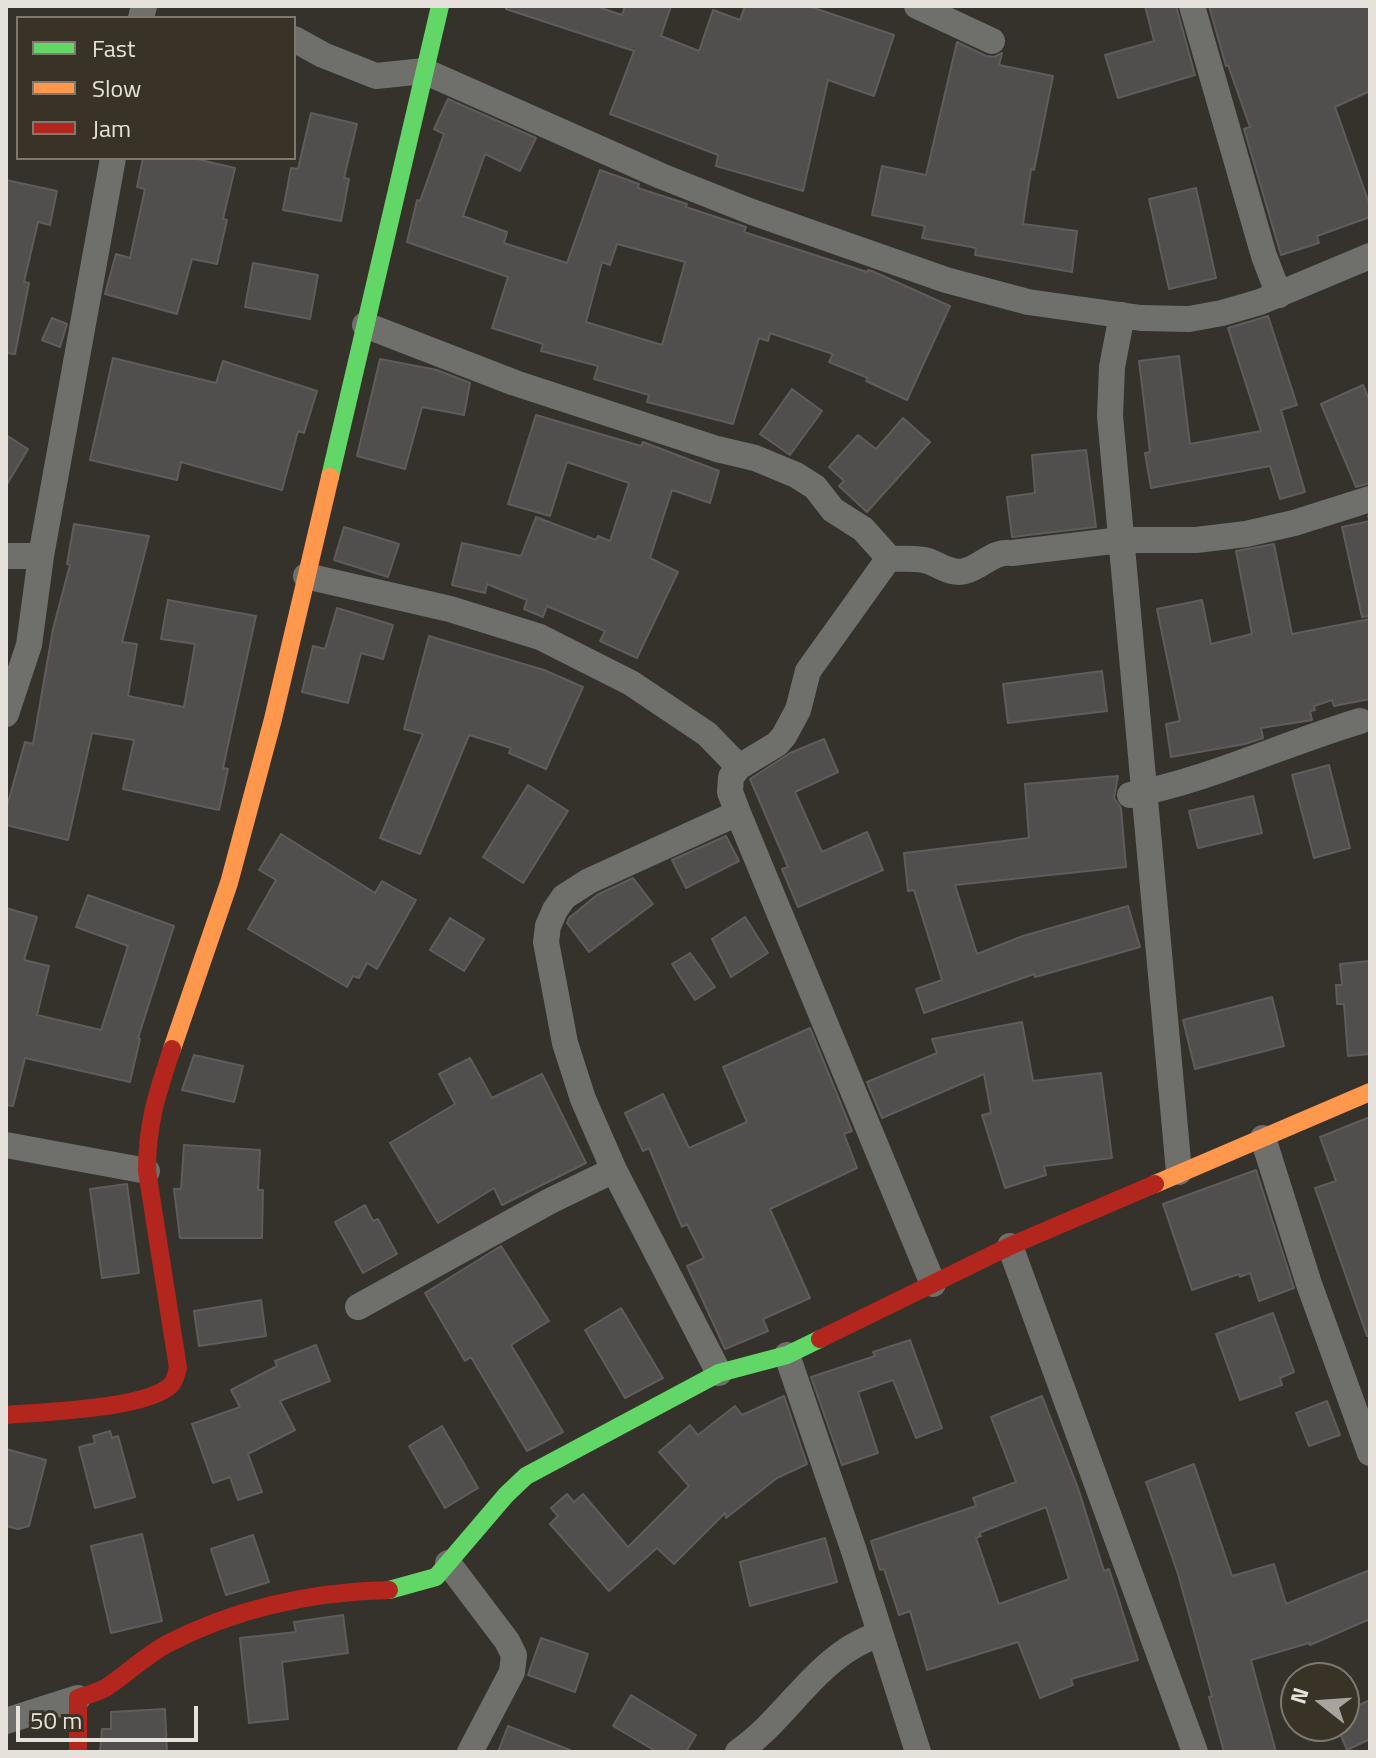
<!DOCTYPE html>
<style>
body{margin:0}
#map{position:relative;width:1376px;height:1758px;overflow:hidden;background:#35312b;font-family:"Titillium Web",sans-serif}
canvas{display:block}
.frame{position:absolute;inset:0;border:8px solid #e6e2db;pointer-events:none}
.legend{position:absolute;left:16px;top:16px;width:280px;height:144px;box-sizing:border-box;background:#393227;border:2px solid #7e786f;margin:0;padding:10px 14px;list-style:none;font-size:24px;color:#e6e2db}
.legend li{display:flex;align-items:center;gap:16px;height:40px}
.legend b{width:40px;border:2px solid #7e786f}
.north{position:absolute;left:1280px;top:1662px;width:80px;height:80px;box-sizing:border-box;background:#393227;border:2px solid #7e786f;border-radius:50%;rotate:287deg;font-size:22px;font-weight:700;line-height:32px;text-align:center;color:#e6e2db}
.north::after{content:'';display:block;margin:auto;width:28px;height:36px;background:#a8a49d;clip-path:polygon(50% 0,100% 100%,50% 72%,0 100%)}
.scale{position:absolute;left:16px;top:1706px;width:182px;height:36px;box-sizing:border-box;border:4px solid #e6e2db;border-top:0;padding-left:10px;font-size:24px;line-height:28px;white-space:nowrap;color:#e6e2db;-webkit-text-stroke:6px #393227;paint-order:stroke}
</style>
<div id="map">
<canvas width="1376" height="1758"></canvas>
<div class="frame"></div>
<ul class="legend">
<li><b style="height:10px;background:#63d668"></b>Fast</li>
<li><b style="height:10px;background:#ff974d"></b>Slow</li>
<li><b style="height:10px;background:#b3261e"></b>Jam</li>
</ul>
<div class="north">N</div>
<div class="scale">50 m</div>
</div>
<script>
const ctx = document.querySelector('canvas').getContext('2d');
ctx.lineJoin = 'round';
function fill(path, color) { ctx.fillStyle = color; ctx.fill(path, 'evenodd'); }
function trace(path, color, width, dash) { ctx.strokeStyle = color; ctx.lineWidth = width; ctx.lineCap = dash ? 'butt' : 'round'; ctx.setLineDash(dash || []); ctx.stroke(path); }
const building = new Path2D(`
 M 506,6 L 595,6 L 622,15 L 625,6 L 671,6 L 661,36 L 699,51 L 713,10 L 740,20 L 745,6 L 808,6 L 894,35 L 874,96 L 828,80 L 803,191 L 716,166 L 718,155 L 610,114 L 634,51 L 506,9 Z
 M 1145,6 L 1176,6 L 1195,75 L 1118,98 L 1105,55 L 1154,41 Z
 M 1209,6 L 1370,6 L 1370,91 L 1335,107 L 1370,206 L 1370,217 L 1317,236 L 1319,243 L 1281,255 L 1244,129 L 1250,127 L 1228,65 L 1226,66 Z
 M 957,42 L 986,56 L 994,57 L 1002,53 L 999,65 L 1053,76 L 1034,170 L 1031,169 L 1023,224 L 1077,231 L 1072,272 L 975,255 L 976,248 L 922,238 L 925,226 L 872,215 L 882,166 L 926,175 Z
 M 448,99 L 536,138 L 520,171 L 485,154 L 463,216 L 507,232 L 504,243 L 567,263 L 600,170 L 639,184 L 638,188 L 687,204 L 686,207 L 746,227 L 744,232 L 867,272 L 868,270 L 872,271 L 950,306 L 907,400 L 866,381 L 868,378 L 829,362 L 833,354 L 770,333 L 768,341 L 759,338 L 733,424 L 647,402 L 649,395 L 594,379 L 598,366 L 541,351 L 543,344 L 492,328 L 508,277 L 407,242 L 417,200 L 420,201 L 444,134 L 434,129 ZM 617,244 L 685,262 L 662,345 L 586,322 L 602,262 L 610,265 Z
 M 311,113 L 357,124 L 344,178 L 349,179 L 341,221 L 283,210 L 291,168 L 298,169 Z
 M 143,158 L 192,158 L 235,168 L 223,219 L 227,220 L 217,264 L 192,259 L 177,314 L 105,294 L 116,254 L 130,258 L 145,189 L 137,187 Z
 M 6,180 L 57,191 L 50,225 L 38,222 L 24,282 L 29,283 L 15,354 L 6,353 Z
 M 1196,188 L 1216,278 L 1169,289 L 1149,199 Z
 M 253,263 L 318,275 L 310,319 L 245,307 Z
 M 1268,316 L 1297,405 L 1281,410 L 1305,492 L 1280,499 L 1270,466 L 1151,488 L 1145,453 L 1150,452 L 1139,361 L 1179,356 L 1190,444 L 1261,431 L 1228,328 Z
 M 52,318 L 67,324 L 60,347 L 42,340 Z
 M 113,358 L 216,383 L 223,361 L 317,391 L 304,433 L 298,431 L 282,490 L 181,462 L 177,480 L 90,460 Z
 M 380,359 L 437,370 L 470,383 L 464,415 L 422,407 L 405,469 L 357,456 Z
 M 1363,385 L 1370,402 L 1370,483 L 1356,487 L 1321,404 Z
 M 792,389 L 822,411 L 790,455 L 760,434 Z
 M 536,415 L 641,446 L 643,442 L 719,471 L 710,503 L 672,490 L 650,558 L 678,572 L 637,658 L 600,641 L 605,631 L 547,606 L 543,617 L 524,609 L 527,600 L 487,584 L 485,593 L 452,585 L 462,543 L 521,556 L 536,517 L 596,540 L 598,536 L 610,541 L 629,483 L 567,462 L 550,516 L 508,504 Z
 M 903,418 L 930,442 L 867,512 L 839,486 L 844,481 L 829,467 L 858,435 L 876,449 Z
 M 6,435 L 28,449 L 6,486 Z
 M 1086,450 L 1096,527 L 1012,537 L 1007,497 L 1035,493 L 1032,455 Z
 M 1368,516 L 1370,516 L 1370,616 L 1362,617 L 1342,527 L 1370,521 Z
 M 74,524 L 149,536 L 122,642 L 137,644 L 128,696 L 184,707 L 195,644 L 161,639 L 168,600 L 256,616 L 223,768 L 228,769 L 219,810 L 123,789 L 134,740 L 92,733 L 68,840 L 6,825 L 6,810 L 25,742 L 33,744 L 53,629 L 70,565 L 67,564 Z
 M 344,527 L 399,544 L 388,577 L 334,560 Z
 M 1274,544 L 1292,634 L 1370,619 L 1370,699 L 1334,706 L 1332,700 L 1314,706 L 1315,710 L 1310,711 L 1312,720 L 1261,728 L 1263,738 L 1245,744 L 1171,757 L 1166,724 L 1180,721 L 1157,609 L 1202,600 L 1211,644 L 1252,634 L 1236,551 Z
 M 337,608 L 393,625 L 383,659 L 361,653 L 348,703 L 302,692 L 313,646 L 325,649 Z
 M 429,636 L 544,670 L 583,687 L 546,769 L 509,753 L 511,748 L 469,735 L 420,854 L 380,838 L 423,734 L 404,729 Z
 M 1102,671 L 1107,711 L 1008,723 L 1003,684 Z
 M 824,739 L 838,772 L 795,792 L 822,852 L 867,832 L 883,870 L 798,907 L 782,869 L 788,867 L 750,779 L 790,753 Z
 M 1329,765 L 1350,848 L 1314,858 L 1292,775 Z
 M 1118,776 L 1114,798 L 1121,808 L 1126,867 L 955,885 L 977,954 L 1023,936 L 1128,906 L 1140,947 L 1035,977 L 1034,974 L 924,1013 L 916,989 L 942,980 L 914,890 L 908,891 L 904,853 L 1029,838 L 1025,784 Z
 M 528,785 L 568,811 L 523,883 L 483,857 Z
 M 1253,796 L 1262,833 L 1198,848 L 1189,811 Z
 M 281,834 L 375,893 L 382,881 L 416,900 L 377,969 L 367,963 L 359,978 L 353,976 L 347,987 L 248,929 L 276,880 L 259,870 Z
 M 726,836 L 739,861 L 686,888 L 672,860 Z
 M 633,878 L 653,904 L 589,952 L 567,923 L 569,918 L 597,895 Z
 M 88,895 L 174,926 L 138,1038 L 140,1039 L 130,1082 L 25,1058 L 13,1106 L 6,1105 L 6,908 L 37,917 L 24,960 L 49,966 L 37,1015 L 101,1030 L 128,946 L 76,927 Z
 M 745,917 L 768,953 L 731,977 L 712,939 Z
 M 450,918 L 484,939 L 464,971 L 430,950 Z
 M 690,953 L 715,987 L 695,1000 L 672,964 Z
 M 1370,961 L 1370,1054 L 1348,1056 L 1344,1004 L 1337,1004 L 1336,985 L 1342,985 L 1340,964 Z
 M 1272,997 L 1284,1046 L 1195,1069 L 1183,1020 Z
 M 1022,1022 L 1033,1081 L 1101,1073 L 1112,1158 L 1044,1166 L 1046,1175 L 1005,1188 L 982,1115 L 991,1113 L 984,1074 L 882,1118 L 867,1082 L 937,1053 L 932,1039 Z
 M 810,1028 L 852,1131 L 844,1134 L 857,1168 L 770,1209 L 810,1298 L 763,1319 L 768,1331 L 725,1349 L 687,1266 L 704,1258 L 687,1224 L 682,1227 L 649,1148 L 643,1151 L 625,1113 L 663,1094 L 689,1148 L 747,1122 L 723,1067 Z
 M 194,1055 L 243,1066 L 234,1102 L 182,1090 Z
 M 470,1058 L 492,1098 L 542,1074 L 586,1163 L 502,1205 L 494,1188 L 438,1223 L 390,1143 L 455,1104 L 439,1074 Z
 M 1370,1117 L 1370,1336 L 1367,1336 L 1315,1188 L 1336,1181 L 1320,1137 Z
 M 184,1145 L 260,1150 L 258,1190 L 263,1190 L 262,1238 L 180,1238 L 174,1189 L 181,1189 Z
 M 1256,1170 L 1294,1288 L 1259,1301 L 1250,1273 L 1240,1277 L 1239,1274 L 1192,1290 L 1163,1204 Z
 M 127,1184 L 139,1273 L 102,1278 L 90,1189 Z
 M 365,1205 L 373,1221 L 378,1219 L 397,1254 L 363,1273 L 335,1222 Z
 M 501,1246 L 549,1321 L 511,1345 L 563,1432 L 527,1451 L 471,1357 L 465,1361 L 425,1293 Z
 M 261,1300 L 266,1336 L 199,1346 L 194,1311 Z
 M 621,1308 L 663,1378 L 625,1398 L 585,1330 Z
 M 1273,1313 L 1294,1372 L 1280,1378 L 1282,1385 L 1240,1400 L 1216,1334 Z
 M 910,1340 L 942,1428 L 916,1438 L 893,1380 L 858,1392 L 878,1453 L 842,1465 L 811,1377 L 875,1356 L 873,1352 Z
 M 316,1345 L 330,1381 L 280,1401 L 295,1430 L 248,1454 L 262,1492 L 238,1500 L 230,1477 L 213,1483 L 192,1424 L 240,1407 L 231,1390 L 277,1366 L 275,1361 Z
 M 784,1396 L 807,1464 L 777,1478 L 726,1518 L 725,1513 L 674,1564 L 657,1548 L 609,1591 L 550,1524 L 558,1516 L 551,1508 L 567,1494 L 574,1502 L 583,1494 L 628,1547 L 689,1486 L 659,1452 L 690,1425 L 698,1435 L 735,1406 L 742,1415 Z
 M 1042,1396 L 1078,1488 L 1104,1571 L 1109,1569 L 1138,1660 L 1071,1679 L 1073,1685 L 1040,1698 L 1018,1642 L 927,1670 L 910,1611 L 899,1615 L 884,1569 L 880,1570 L 871,1541 L 976,1506 L 973,1498 L 1016,1482 L 991,1417 ZM 1046,1507 L 1069,1579 L 999,1604 L 976,1538 L 981,1536 L 979,1533 Z
 M 1327,1401 L 1340,1435 L 1309,1446 L 1296,1413 Z
 M 442,1426 L 478,1488 L 445,1508 L 409,1446 Z
 M 110,1431 L 112,1438 L 118,1436 L 135,1497 L 95,1508 L 79,1447 L 95,1443 L 93,1436 Z
 M 6,1449 L 46,1460 L 29,1526 L 18,1529 L 6,1526 Z
 M 1194,1464 L 1232,1576 L 1274,1564 L 1286,1604 L 1370,1570 L 1370,1619 L 1310,1645 L 1309,1643 L 1251,1660 L 1276,1752 L 1224,1752 L 1209,1697 L 1212,1696 L 1178,1574 L 1146,1482 Z
 M 142,1534 L 162,1621 L 111,1633 L 91,1546 Z
 M 253,1535 L 269,1582 L 226,1595 L 211,1549 Z
 M 825,1538 L 837,1582 L 750,1606 L 740,1562 Z
 M 343,1615 L 348,1653 L 282,1662 L 288,1719 L 249,1723 L 240,1638 L 296,1632 L 294,1622 Z
 M 541,1638 L 588,1654 L 575,1692 L 528,1675 Z
 M 631,1695 L 696,1735 L 686,1752 L 657,1752 L 613,1726 Z
 M 1370,1700 L 1370,1739 L 1347,1750 L 1337,1726 L 1344,1726 L 1344,1712 Z
 M 165,1709 L 167,1752 L 100,1752 L 102,1729 L 111,1729 L 111,1712 Z
 M 508,1726 L 570,1750 L 570,1752 L 498,1752 Z`);
fill(building, '#514e4e');
trace(building, '#5f5c5c', 2);
trace(new Path2D(`
 M 917,6 L 992,41
 M 1192,6 L 1264,256 L 1279,295
 M 141,18 L 144,6
 M 294,39 L 323,55 L 376,76 L 424,71 L 661,176 L 752,212 L 946,280 L 1028,302 L 1141,318 L 1189,319 L 1222,313 L 1260,302 L 1370,256
 M 1122,315 L 1112,367 L 1110,416 L 1179,1172
 M 365,325 L 515,383 L 717,449 L 755,458 L 796,475 L 815,487 L 833,510 L 863,529 L 889,558
 M 6,556 L 41,556
 M 306,576 L 450,609 L 540,637 L 631,683 L 707,734 L 739,767
 M 6,714 L 29,645 L 41,556 L 113,158
 M 1130,795 C 1209,780 1283,744 1360,721
 M 1263,1138 L 1309,1284 L 1370,1453
 M 6,1145 L 147,1171
 M 1010,1246 L 1195,1752
 M 933,1284 L 738,813 L 730,792 L 731,777 L 739,767 L 777,744 L 784,736 L 798,710 L 808,671 L 889,558 C 903,560 915,557 928,561 C 939,565 952,575 965,571 C 982,567 993,550 1012,553 L 1121,540 L 1196,540 L 1246,534 L 1294,523 L 1370,499
 M 358,1307 L 550,1201 L 614,1170
 M 787,1355 L 854,1551 L 918,1752
 M 719,1373 L 614,1170 L 583,1099 L 565,1043 L 546,942 L 548,926 L 555,910 L 564,897 L 589,881 L 738,813
 M 448,1563 L 507,1641 L 514,1655 L 512,1672 L 470,1752
 M 6,1721 L 78,1698
 M 738,1752 C 779,1724 805,1678 847,1650 C 857,1643 869,1638 880,1633`), '#6f6f6c', 26);
trace(new Path2D(`
 M 330,477 L 440,6
 M 389,1590 L 436,1577 L 506,1495 L 526,1476 L 719,1373 L 787,1355 L 820,1339`), '#63d668', 18);
trace(new Path2D(`
 M 172,1049 L 229,883 L 273,719 L 330,477
 M 1155,1184 L 1370,1092`), '#ff974d', 18);
trace(new Path2D(`
 M 820,1339 L 1010,1246 L 1155,1184
 M 6,1415 C 41,1412 147,1409 171,1385 C 175,1381 176,1374 178,1368 L 147,1171 C 147,1123 157,1094 172,1049
 M 78,1752 L 78,1698 C 87,1695 99,1692 107,1687 C 128,1673 145,1656 167,1644 C 236,1608 312,1592 389,1590`), '#b3261e', 18);
</script>
